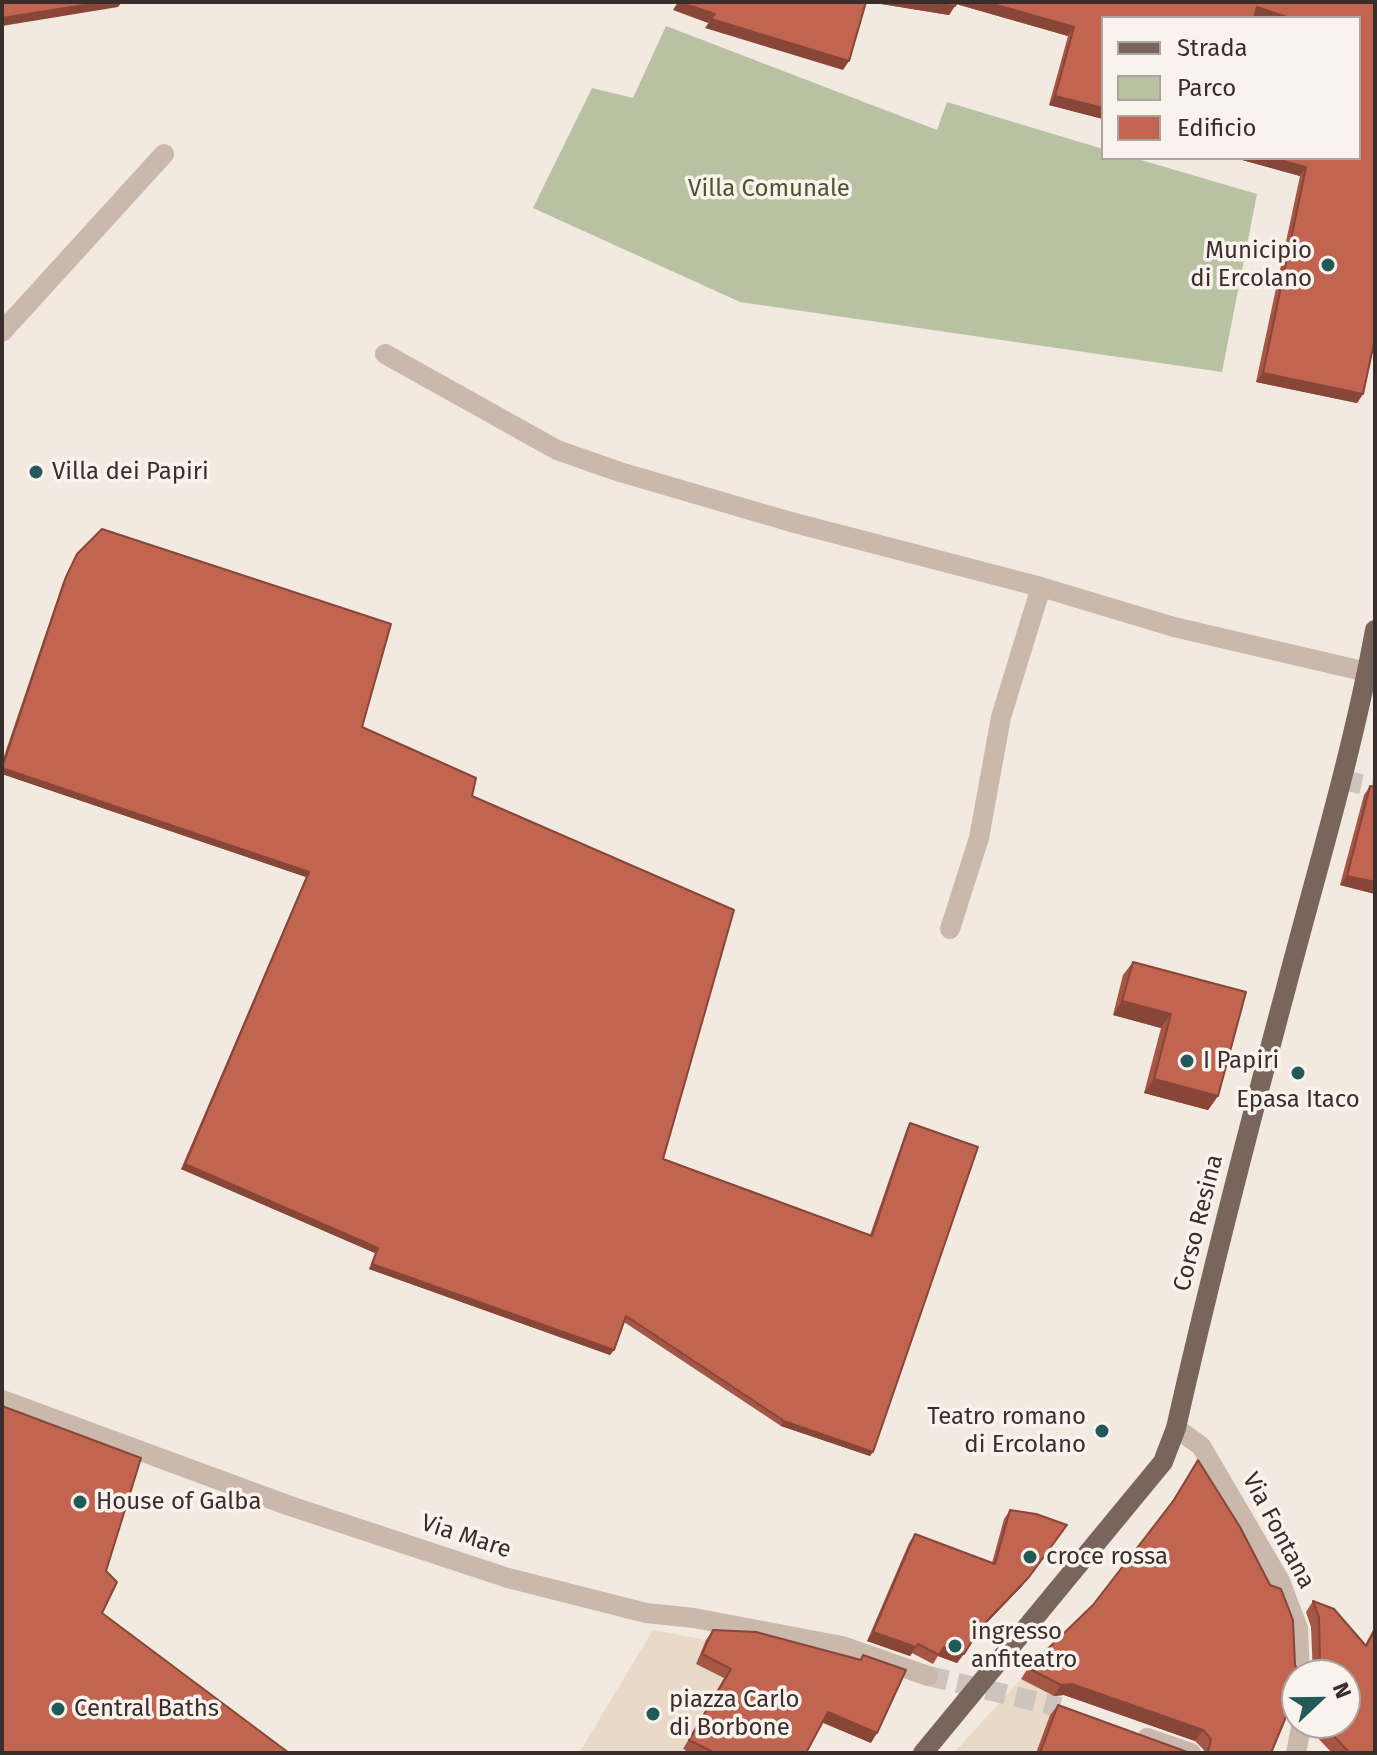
<!DOCTYPE html>
<style>
body{margin:0}
#map{position:relative;width:1377px;height:1755px;overflow:hidden;background:#f2e9e1;font-family:"Fira Sans",sans-serif}
canvas{display:block}
.frame{position:absolute;inset:0;border:4px solid #392e2b;pointer-events:none}
.legend{position:absolute;left:1101px;top:16px;width:260px;height:144px;box-sizing:border-box;background:#faf3ed;border:2px solid #ada49f;margin:0;padding:10px 14px;list-style:none;font-size:24px;color:#392e2b}
.legend li{display:flex;align-items:center;gap:16px;height:40px}
.legend b{width:40px;border:2px solid #ada49f}
.north{position:absolute;left:1281px;top:1659px;width:80px;height:80px;box-sizing:border-box;background:#faf3ed;border:2px solid #ada49f;border-radius:50%;rotate:68deg;font-size:22px;font-weight:700;line-height:32px;text-align:center;color:#392e2b}
.north::after{content:'';display:block;margin:auto;width:28px;height:36px;background:#225959;clip-path:polygon(50% 0,100% 100%,50% 72%,0 100%)}
</style>
<div id="map">
<canvas width="1377" height="1755"></canvas>
<div class="frame"></div>
<ul class="legend">
<li><b style="height:10px;background:#7a655d"></b>Strada</li>
<li><b style="height:22px;background:#b8c1a1"></b>Parco</li>
<li><b style="height:22px;background:#c16450"></b>Edificio</li>
</ul>
<div class="north">N</div>
</div>
<script>
const ctx = document.querySelector('canvas').getContext('2d');
ctx.lineJoin = 'round';
function fill(path, color) { ctx.fillStyle = color; ctx.fill(path, 'evenodd'); }
function trace(path, color, width, dash) { ctx.strokeStyle = color; ctx.lineWidth = width; ctx.lineCap = dash ? 'butt' : 'round'; ctx.setLineDash(dash || []); ctx.stroke(path); }
function drawText(font, color, halo, rows, align = 'center') {
  ctx.font = font + ' "Fira Sans",sans-serif'; ctx.lineWidth = 7; ctx.setLineDash([]); ctx.textBaseline = 'middle'; ctx.strokeStyle = halo; ctx.fillStyle = color; for (const [text, x, y, turn = 0] of rows) {
    ctx.save(); ctx.translate(x, y); ctx.rotate((+turn || 0) * Math.PI / 180); ctx.textAlign = isNaN(turn) ? turn : align; if (halo) ctx.strokeText(text, 0, 0); ctx.fillText(text, 0, 0); ctx.restore();
  }
}
fill(new Path2D(`
 M 666,26 L 937,130 L 947,102 L 1103,149 L 1103,158 L 1134,158 L 1257,194 L 1222,372 L 740,302 L 533,208 L 592,88 L 633,98 Z`), '#b8c1a1');
fill(new Path2D(`
 M 653,1630 L 706,1640 L 696,1664 L 725,1678 L 681,1753 L 579,1753 Z
 M 1021,1679 L 1042,1690 L 1058,1694 L 1036,1753 L 954,1753 Z`), '#e9d9c8');
trace(new Path2D(`
 M 1342,780 L 1375,787
 M 928,1676 L 1060,1707`), '#cdc4bd', 20, [20, 10]);
trace(new Path2D(`
 M 2,332 L 164,154
 M 385,354 L 557,450 L 620,472 L 791,522 L 1041,587 L 1174,627 L 1367,672
 M 950,929 L 979,838 L 1001,717 L 1041,587
 M 2,1400 L 290,1506 L 508,1578 L 646,1613 L 694,1618 L 842,1646 L 928,1676
 M 1176,1428 L 1201,1446 L 1280,1581 L 1298,1628 L 1300,1675
 M 1147,1738 L 1191,1753
 M 1296,1753 L 1302,1723`), '#cab8ac', 20);
trace(new Path2D(`
 M 923,1753 L 1163,1462 L 1176,1428 C 1209,1281 1247,1134 1286,988 C 1317,869 1353,751 1375,630`), '#7a655d', 20);
fill(new Path2D(`
 M 869,2 L 1375,2 L 1363,394 L 1357,403 L 1256,382 L 1300,176 L 1235,158 L 1359,158 L 1359,18 L 1103,18 L 1103,119 L 1049,105 L 1068,36 L 956,4 L 949,15 Z
 M 77,554 L 362,727 L 472,796 L 663,1159 L 870,1235 L 907,1128 L 910,1123 L 870,1456 L 781,1426 L 624,1322 L 614,1350 L 610,1355 L 369,1269 L 375,1253 L 181,1169 L 306,877 L 2,774 L 2,762 L 63,582 Z
 M 1370,786 L 1375,787 L 1375,894 L 1340,885 L 1364,795 Z
 M 1133,962 L 1246,992 L 1218,1096 L 1208,1110 L 1144,1093 L 1161,1028 L 1113,1015 L 1123,975 Z
 M 1198,1460 L 1295,1665 L 1297,1675 L 1297,1712 L 1294,1713 L 1289,1708 L 1271,1753 L 1203,1753 L 1204,1750 L 1195,1741 L 1064,1695 L 1054,1696 L 1021,1679 L 1028,1668 L 1093,1605 L 1169,1506 Z
 M 1010,1510 L 1022,1586 L 976,1634 L 957,1663 L 938,1656 L 933,1664 L 912,1653 L 910,1656 L 867,1641 L 909,1543 L 915,1534 L 992,1563 L 1004,1519 Z
 M 1313,1601 L 1365,1645 L 1375,1626 L 1375,1753 L 1332,1753 L 1313,1733 L 1314,1723 L 1345,1723 L 1313,1675 L 1311,1627 L 1306,1612 Z
 M 713,1630 L 860,1660 L 863,1655 L 871,1743 L 822,1722 L 806,1753 L 690,1753 L 683,1749 L 724,1678 L 696,1664 L 706,1640 Z
 M 1058,1705 L 1190,1753 L 1036,1753 L 1050,1715 Z`), '#a65645');
fill(new Path2D(`
 M 103,2 L 122,2 L 118,7 L 2,26 L 2,18 Z
 M 678,2 L 715,14 L 708,23 L 673,10 Z
 M 869,2 L 929,2 L 955,6 L 949,15 Z
 M 954,2 L 986,2 L 1074,27 L 1068,36 L 953,3 Z
 M 1257,7 L 1290,18 L 1257,18 L 1251,16 Z
 M 711,19 L 849,61 L 843,70 L 705,28 Z
 M 1055,96 L 1103,108 L 1103,119 L 1049,105 Z
 M 1235,158 L 1272,158 L 1306,167 L 1300,176 Z
 M 1263,373 L 1363,394 L 1357,403 L 1256,382 Z
 M 2,768 L 309,872 L 306,877 L 2,774 Z
 M 1347,876 L 1375,882 L 1375,894 L 1340,885 Z
 M 1122,1001 L 1171,1014 L 1161,1028 L 1113,1015 Z
 M 1154,1079 L 1218,1096 L 1208,1110 L 1144,1093 Z
 M 185,1164 L 378,1248 L 375,1253 L 181,1169 Z
 M 372,1264 L 614,1350 L 610,1355 L 369,1269 Z
 M 784,1421 L 873,1452 L 870,1456 L 781,1426 Z
 M 1067,1525 L 1022,1586 L 974,1636 L 981,1627 Z
 M 873,1632 L 916,1647 L 910,1656 L 867,1641 Z
 M 944,1647 L 964,1654 L 957,1663 L 938,1656 Z
 M 1072,1684 L 1203,1730 L 1195,1741 L 1064,1695 L 1054,1696 L 1061,1685 Z
 M 828,1712 L 877,1733 L 871,1743 L 821,1722 Z`), '#874638');
const building = new Path2D(`
 M 2,2 L 103,2 L 2,18 Z
 M 679,2 L 866,2 L 849,61 L 711,19 L 715,14 Z
 M 929,2 L 957,2 L 955,6 Z
 M 986,2 L 1375,2 L 1375,338 L 1363,394 L 1263,373 L 1306,167 L 1272,158 L 1359,158 L 1359,18 L 1290,18 L 1257,7 L 1254,18 L 1103,18 L 1103,108 L 1055,96 L 1074,27 Z
 M 102,529 L 391,624 L 362,727 L 476,778 L 472,796 L 734,910 L 663,1159 L 872,1236 L 910,1123 L 978,1147 L 873,1452 L 784,1421 L 626,1316 L 614,1350 L 372,1264 L 378,1248 L 185,1164 L 309,872 L 2,768 L 66,577 L 77,554 Z
 M 1370,786 L 1375,787 L 1375,882 L 1347,876 Z
 M 1133,962 L 1246,992 L 1218,1096 L 1154,1079 L 1171,1014 L 1122,1001 Z
 M 2,1406 L 141,1458 L 106,1571 L 117,1582 L 102,1613 L 289,1753 L 2,1753 Z
 M 1198,1460 L 1240,1527 L 1270,1585 L 1281,1589 L 1293,1620 L 1295,1665 L 1301,1675 L 1297,1675 L 1297,1698 L 1295,1695 L 1271,1753 L 1201,1753 L 1208,1752 L 1211,1739 L 1203,1730 L 1072,1684 L 1061,1685 L 1028,1668 L 1093,1605 L 1174,1500 Z
 M 1010,1510 L 1036,1514 L 1067,1525 L 1029,1577 L 981,1627 L 964,1654 L 944,1647 L 939,1655 L 918,1644 L 916,1647 L 873,1632 L 915,1534 L 995,1564 Z
 M 1313,1601 L 1334,1609 L 1366,1646 L 1375,1630 L 1375,1753 L 1350,1753 L 1321,1723 L 1345,1723 L 1345,1675 L 1314,1675 L 1320,1664 L 1319,1617 Z
 M 713,1630 L 756,1632 L 861,1660 L 863,1655 L 906,1670 L 877,1733 L 828,1712 L 806,1753 L 715,1753 L 689,1740 L 731,1669 L 702,1654 Z
 M 1058,1705 L 1190,1753 L 1040,1753 Z`);
fill(building, '#c16450');
trace(building, '#874638', 2);
for (const [x, y, r, color] of [
 [1328,265,8,"#225959"],
 [36,472,8,"#225959"],
 [1187,1061,8,"#225959"],
 [1298,1073,8,"#225959"],
 [1102,1431,8,"#225959"],
 [80,1502,8,"#225959"],
 [1030,1557,8,"#225959"],
 [955,1646,8,"#225959"],
 [58,1709,8,"#225959"],
 [653,1714,8,"#225959"]
]) { const dot = new Path2D(); dot.arc(x, y, r, 0, 2 * Math.PI); ctx.fillStyle = color; ctx.fill(dot); trace(dot, '#faf3ed', 3); }
drawText('24px', '#4b5630', '#faf3ed', [
 ["Villa Comunale",769,189]
]);
drawText('24px', '#392e2b', '#faf3ed', [
 ["Municipio",1312,251,"right"],
 ["di Ercolano",1312,279,"right"],
 ["Villa dei Papiri",52,472],
 ["I Papiri",1203,1061],
 ["Epasa Itaco",1298,1100,"center"],
 ["Teatro romano",1086,1417,"right"],
 ["di Ercolano",1086,1445,"right"],
 ["House of Galba",96,1502],
 ["croce rossa",1046,1557],
 ["ingresso",971,1632],
 ["anfiteatro",971,1660],
 ["piazza Carlo",669,1700],
 ["di Borbone",669,1728],
 ["Central Baths",74,1709]
], 'left');
drawText('24px', '#392e2b', '#faf3ed', [
 ["Corso Resina",1199,1223,-76],
 ["Via Fontana",1278,1531,62],
 ["Via Mare",466,1537,18]
]);
</script>
